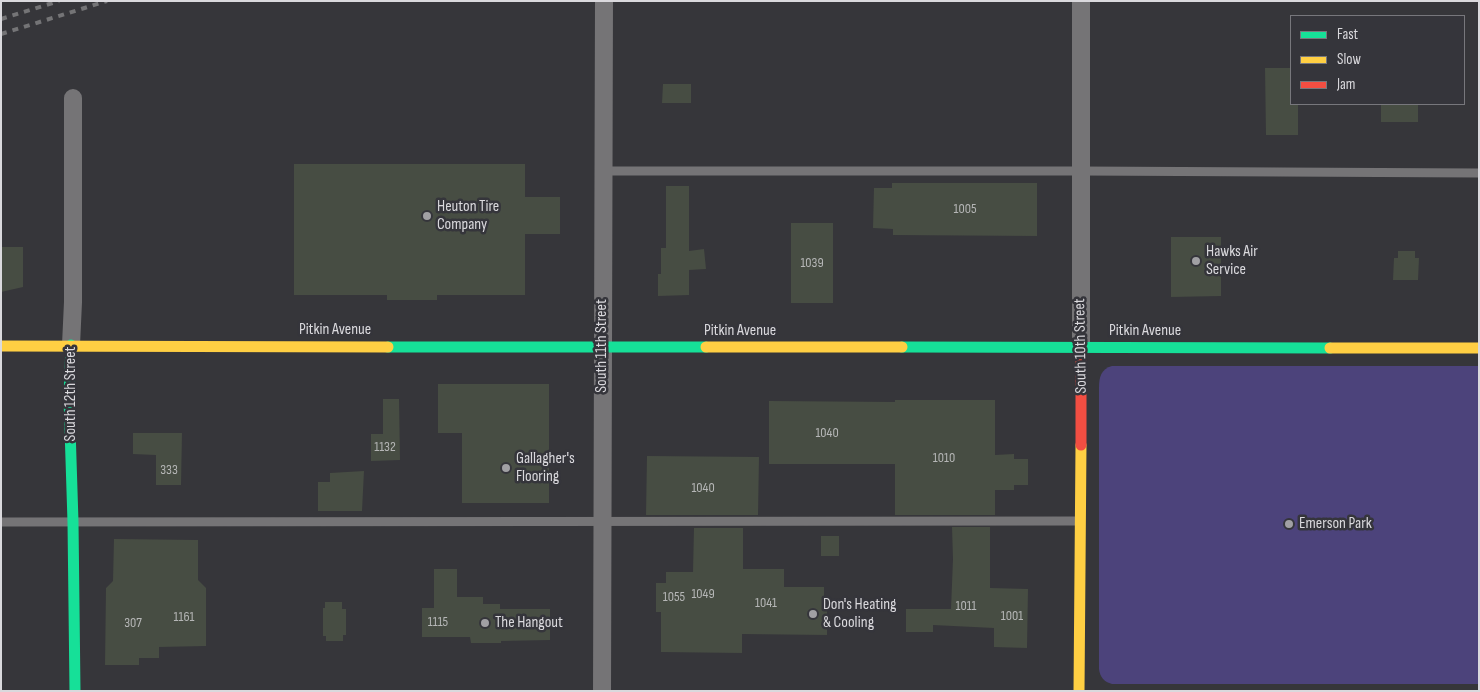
<!DOCTYPE html>
<style>
body{margin:0}
#map{position:relative;width:1480px;height:692px;overflow:hidden;background:#36363a;font-family:"Sofia Sans Condensed",sans-serif}
canvas{display:block}
.frame{position:absolute;inset:0;border:2px solid #dad9dd;pointer-events:none}
.legend{position:absolute;left:1290px;top:15px;width:175px;height:90px;box-sizing:border-box;background:#35353b;border:1px solid #77777c;margin:0;padding:6px 9px;list-style:none;font-size:15px;color:#dad9dd}
.legend li{display:flex;align-items:center;gap:10px;height:25px}
.legend b{width:25px;border:1px solid #77777c}
</style>
<div id="map">
<canvas width="1480" height="692"></canvas>
<div class="frame"></div>
<ul class="legend">
<li><b style="height:6px;background:#16e098"></b>Fast</li>
<li><b style="height:6px;background:#ffcf43"></b>Slow</li>
<li><b style="height:6px;background:#f24e42"></b>Jam</li>
</ul>
</div>
<script>
const ctx = document.querySelector('canvas').getContext('2d');
ctx.lineJoin = 'round';
function fill(path, color) { ctx.fillStyle = color; ctx.fill(path, 'evenodd'); }
function trace(path, color, width, dash) { ctx.strokeStyle = color; ctx.lineWidth = width; ctx.lineCap = dash ? 'butt' : 'round'; ctx.setLineDash(dash || []); ctx.stroke(path); }
function drawText(font, color, halo, rows, align = 'center') {
  ctx.font = font + ' "Sofia Sans Condensed",sans-serif'; ctx.lineWidth = 5; ctx.setLineDash([]); ctx.textBaseline = 'middle'; ctx.strokeStyle = halo; ctx.fillStyle = color; for (const [text, x, y, turn = 0] of rows) {
    ctx.save(); ctx.translate(x, y); ctx.rotate((+turn || 0) * Math.PI / 180); ctx.textAlign = isNaN(turn) ? turn : align; if (halo) ctx.strokeText(text, 0, 0); ctx.fillText(text, 0, 0); ctx.restore();
  }
}
fill(new Path2D(`
 M 1112,366 L 1479,366 L 1479,684 L 1112,684 C 1104,682 1100,677 1099,669 L 1099,388 C 1099,377 1101,369 1112,366 Z`), '#4c437b');
fill(new Path2D(`
 M 1265,68 L 1291,68 L 1291,104 L 1298,104 L 1298,135 L 1266,135 Z
 M 663,84 L 691,84 L 691,103 L 662,103 Z
 M 1381,104 L 1418,104 L 1418,122 L 1381,122 Z
 M 294,164 L 525,164 L 525,197 L 560,197 L 560,234 L 525,234 L 525,295 L 437,295 L 437,300 L 387,300 L 387,295 L 294,295 Z
 M 892,183 L 1037,183 L 1037,236 L 893,235 L 893,229 L 873,228 L 874,188 L 892,188 Z
 M 666,186 L 689,186 L 689,251 L 704,249 L 706,269 L 689,270 L 689,295 L 658,296 L 658,274 L 661,274 L 661,248 L 666,248 Z
 M 791,223 L 833,223 L 833,303 L 791,303 Z
 M 1171,237 L 1221,237 L 1221,296 L 1171,297 Z
 M 1,247 L 23,247 L 23,287 L 1,292 Z
 M 1398,251 L 1415,251 L 1415,258 L 1419,258 L 1418,280 L 1393,280 L 1394,258 L 1398,258 Z
 M 438,384 L 549,384 L 549,503 L 462,503 L 462,433 L 438,433 Z
 M 383,399 L 399,399 L 400,460 L 371,461 L 371,434 L 383,434 Z
 M 895,400 L 995,400 L 995,455 L 1014,454 L 1014,459 L 1028,459 L 1028,485 L 1014,485 L 1014,490 L 995,490 L 995,515 L 895,515 L 895,464 L 769,464 L 769,401 L 895,402 Z
 M 133,433 L 182,433 L 181,485 L 156,485 L 156,455 L 133,454 Z
 M 647,456 L 759,457 L 758,515 L 646,515 Z
 M 364,471 L 362,511 L 318,511 L 318,482 L 330,482 L 330,473 Z
 M 952,527 L 990,527 L 990,588 L 1028,589 L 1027,648 L 994,647 L 994,628 L 933,625 L 933,632 L 906,632 L 906,609 L 951,609 L 953,559 Z
 M 694,528 L 743,528 L 743,569 L 784,569 L 784,587 L 824,587 L 824,605 L 827,605 L 827,635 L 742,634 L 742,653 L 661,652 L 661,612 L 656,612 L 656,583 L 666,583 L 666,572 L 693,572 Z
 M 821,536 L 839,536 L 839,556 L 821,556 Z
 M 114,539 L 198,540 L 198,580 L 206,588 L 206,646 L 159,647 L 159,658 L 139,658 L 139,665 L 105,665 L 106,588 L 113,581 Z
 M 434,569 L 457,569 L 457,597 L 483,597 L 483,604 L 500,604 L 500,609 L 550,609 L 550,640 L 501,641 L 501,643 L 471,643 L 470,637 L 422,637 L 422,608 L 434,608 Z
 M 325,602 L 342,602 L 342,609 L 346,609 L 346,635 L 343,635 L 343,641 L 326,641 L 326,636 L 323,636 L 323,608 L 325,608 Z`), '#474d43');
trace(new Path2D(`
 M 603,171 L 1081,171 L 1479,173
 M 1,522 L 1078,521`), '#757476', 9);
trace(new Path2D(`
 M 1081,1 L 1081,347
 M 71,345 L 73,302 L 73,98
 M 602,691 L 604,1`), '#757476', 18);
trace(new Path2D(`
 M 71,345 L 69,397 L 73,522 L 75,691
 M 388,347 L 706,347
 M 902,347 L 1330,348`), '#16e098', 11);
trace(new Path2D(`
 M 1,346 L 388,347
 M 706,347 L 902,347
 M 1330,348 L 1479,348
 M 1079,691 L 1081,445`), '#ffcf43', 11);
trace(new Path2D(`
 M 1081,347 L 1081,445`), '#f24e42', 11);
trace(new Path2D(`
 M 1,19 L 59,1
 M 1,34 L 107,1`), '#747476', 4, [6, 6]);
for (const [x, y, r, color] of [
 [427,216,5,"#a1a0a4"],
 [1196,261,5,"#a1a0a4"],
 [506,468,5,"#a1a0a4"],
 [1289,524,5,"#a1a0a4"],
 [813,614,5,"#a1a0a4"],
 [485,623,5,"#a1a0a4"]
]) { const dot = new Path2D(); dot.arc(x, y, r, 0, 2 * Math.PI); ctx.fillStyle = color; ctx.fill(dot); trace(dot, '#35353b', 2); }
drawText('14px', '#b5b6b6', null, [
 ["1005",965,209],
 ["1039",812,263],
 ["1040",827,433],
 ["1132",385,447],
 ["1010",944,458],
 ["333",169,470],
 ["1040",703,488],
 ["1049",703,594],
 ["1055",674,597],
 ["1041",766,603],
 ["1011",966,606],
 ["1001",1012,616],
 ["1161",184,617],
 ["1115",438,622],
 ["307",133,623]
]);
drawText('16px', '#dad9dd', '#35353b', [
 ["Heuton Tire",437,207],
 ["Company",437,225],
 ["Hawks Air",1206,252],
 ["Service",1206,270],
 ["Gallagher's",516,459],
 ["Flooring",516,477],
 ["Emerson Park",1299,524],
 ["Don's Heating",823,605],
 ["& Cooling",823,623],
 ["The Hangout",495,623]
], 'left');
drawText('16px', '#dad9dd', '#35353b', [
 ["Pitkin Avenue",335,330],
 ["Pitkin Avenue",740,331],
 ["Pitkin Avenue",1145,331],
 ["South 11th Street",602,346,-90],
 ["South 10th Street",1081,346,-91],
 ["South 12th Street",71,394,-90]
]);
</script>
